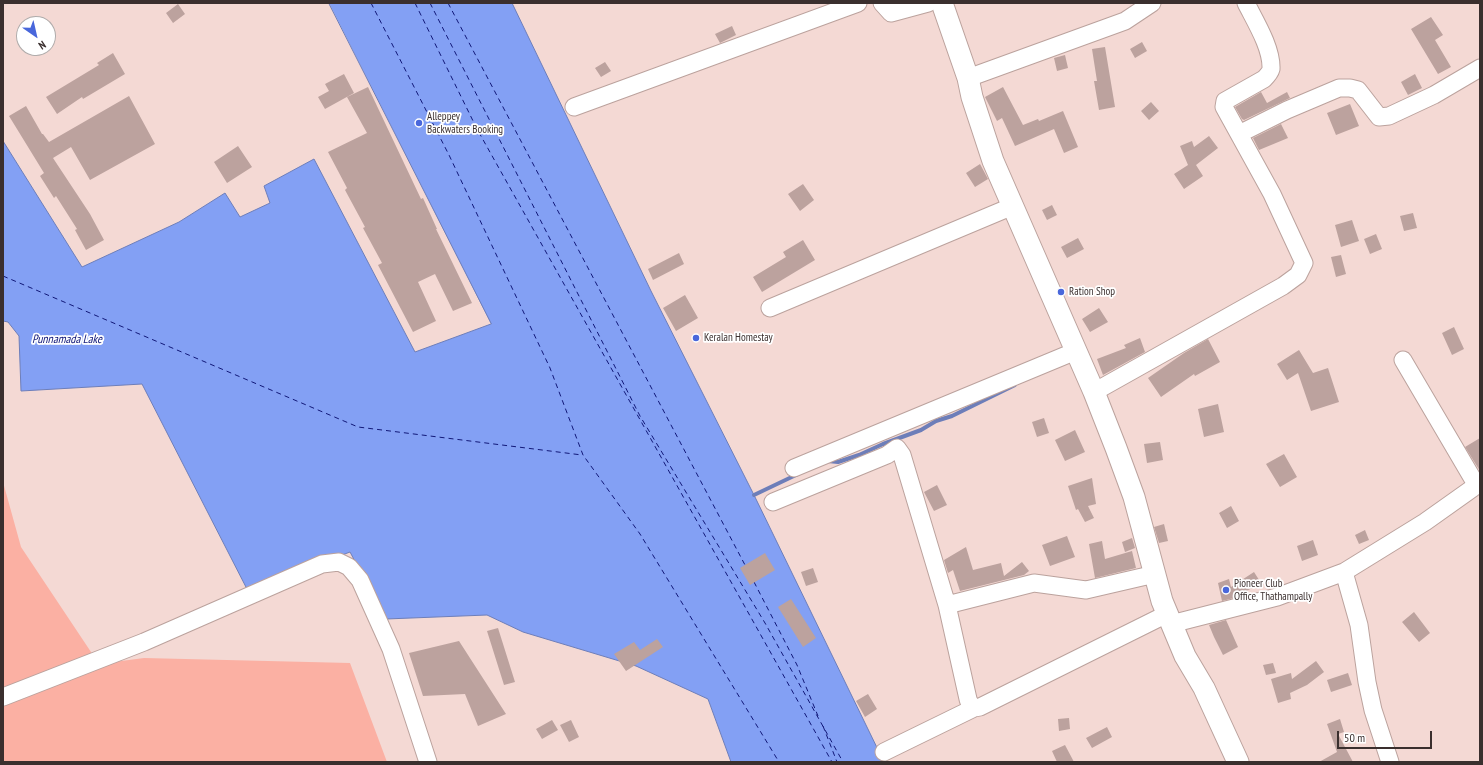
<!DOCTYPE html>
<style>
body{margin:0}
#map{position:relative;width:1483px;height:765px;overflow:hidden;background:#f4d9d4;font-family:"PT Sans Narrow",sans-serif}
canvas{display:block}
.frame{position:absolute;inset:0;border:4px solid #3a2f2e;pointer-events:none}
.north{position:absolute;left:16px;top:16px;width:40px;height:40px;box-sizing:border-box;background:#fff;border:1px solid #b0acab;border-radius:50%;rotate:146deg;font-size:11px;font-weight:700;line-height:16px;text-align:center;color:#3a2f2e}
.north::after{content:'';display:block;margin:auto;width:14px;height:18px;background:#4967db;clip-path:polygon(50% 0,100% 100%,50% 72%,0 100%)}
.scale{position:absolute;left:1337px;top:731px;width:95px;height:18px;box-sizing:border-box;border:2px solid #3a2f2e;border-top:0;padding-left:5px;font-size:12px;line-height:14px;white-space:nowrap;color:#3a2f2e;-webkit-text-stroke:3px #fff;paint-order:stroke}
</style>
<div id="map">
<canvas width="1483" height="765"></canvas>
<div class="frame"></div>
<div class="north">N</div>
<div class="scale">50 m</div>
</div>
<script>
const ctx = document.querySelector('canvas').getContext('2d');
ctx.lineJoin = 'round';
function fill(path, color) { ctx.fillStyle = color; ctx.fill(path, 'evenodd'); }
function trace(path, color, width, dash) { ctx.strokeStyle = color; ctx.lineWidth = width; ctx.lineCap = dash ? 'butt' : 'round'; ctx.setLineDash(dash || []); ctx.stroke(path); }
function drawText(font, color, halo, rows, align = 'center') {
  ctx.font = font + ' "PT Sans Narrow",sans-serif'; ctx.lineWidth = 3.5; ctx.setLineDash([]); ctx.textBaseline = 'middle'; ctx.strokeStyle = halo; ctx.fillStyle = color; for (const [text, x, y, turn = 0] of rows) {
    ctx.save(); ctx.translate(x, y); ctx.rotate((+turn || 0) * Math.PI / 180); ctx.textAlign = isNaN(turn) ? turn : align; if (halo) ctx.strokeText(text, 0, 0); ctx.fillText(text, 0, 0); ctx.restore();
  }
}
fill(new Path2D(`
 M 3,482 L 21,547 L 99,664 L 144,658 L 350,663 L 387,762 L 3,762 Z`), '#fbb0a3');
const water = new Path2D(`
 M 329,3 L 512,3 L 651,291 L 754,495 L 884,762 L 731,762 L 708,699 L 636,666 L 523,632 L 487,615 L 386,619 L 350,552 L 248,591 L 142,384 L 21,391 L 19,336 L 8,322 L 3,321 L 3,141 L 82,267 L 179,222 L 225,193 L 240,217 L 270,203 L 264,186 L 314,159 L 415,352 L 491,324 Z`);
fill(water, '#83a0f4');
trace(water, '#6d7eb9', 1);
trace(new Path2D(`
 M 828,461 L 838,462 L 859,455 L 883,444 L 921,430 L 936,421 L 952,416 L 1015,385
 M 754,495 L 798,474`), '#6d7eb9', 4);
trace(new Path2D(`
 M 371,3 L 449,155 L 550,368 L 583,455 L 640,534 L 779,762
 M 415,3 L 477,129 L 832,762
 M 430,3 L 640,416 L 765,623 L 843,762
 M 448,3 L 745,565
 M 3,276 L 358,427 L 582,455
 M 754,582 L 797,665 L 818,716
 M 823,726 L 837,762`), '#111878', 1, [5, 4]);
fill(new Path2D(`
 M 178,4 L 185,14 L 173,23 L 166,13 Z
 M 1431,17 L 1443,35 L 1435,40 L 1451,67 L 1438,74 L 1411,29 Z
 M 732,26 L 736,35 L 720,43 L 715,34 Z
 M 1142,42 L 1147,51 L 1135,58 L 1130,49 Z
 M 1105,47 L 1115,107 L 1099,110 L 1094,81 L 1097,81 L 1092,49 Z
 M 113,53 L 125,74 L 83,99 L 82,97 L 57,114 L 46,97 L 99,65 L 97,63 Z
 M 1065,55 L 1068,68 L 1057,71 L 1054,58 Z
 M 605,62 L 611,71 L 601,77 L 595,68 Z
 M 344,74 L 354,93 L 325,109 L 318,97 L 329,91 L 325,84 Z
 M 1415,74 L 1422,88 L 1408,95 L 1401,82 Z
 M 368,87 L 421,199 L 423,198 L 437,229 L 436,229 L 472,303 L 453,311 L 435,274 L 418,282 L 436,321 L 413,332 L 378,265 L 382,263 L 363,228 L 365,227 L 345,190 L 347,188 L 328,152 L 367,133 L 347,97 Z
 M 1003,87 L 1023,125 L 1038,119 L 1039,121 L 1063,111 L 1078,147 L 1064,153 L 1054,129 L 1015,146 L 1002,118 L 997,121 L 985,97 Z
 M 1261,92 L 1267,103 L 1287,92 L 1290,98 L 1244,120 L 1242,119 L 1235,107 Z
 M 129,96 L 155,144 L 90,180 L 71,147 L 53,158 L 90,214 L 104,240 L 86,250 L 75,230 L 77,229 L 56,196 L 54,198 L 40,176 L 44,173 L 9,116 L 26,106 L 42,134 L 43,134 L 49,142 Z
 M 1151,102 L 1159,111 L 1149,120 L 1141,111 Z
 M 1350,104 L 1359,126 L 1336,135 L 1327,113 Z
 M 1281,124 L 1288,138 L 1259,150 L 1253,138 Z
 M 1209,136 L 1218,148 L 1196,165 L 1203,176 L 1184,189 L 1174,174 L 1188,165 L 1180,146 L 1192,141 L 1194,147 Z
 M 238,146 L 252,167 L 227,183 L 214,162 Z
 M 980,164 L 988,179 L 975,187 L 966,173 Z
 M 803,184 L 814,200 L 800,211 L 788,194 Z
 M 1052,205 L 1057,215 L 1047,220 L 1042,210 Z
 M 1413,213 L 1417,228 L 1404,231 L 1400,216 Z
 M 1352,220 L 1359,241 L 1341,247 L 1335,225 Z
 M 1376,234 L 1382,249 L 1370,254 L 1364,239 Z
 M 1078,238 L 1084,249 L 1067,258 L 1061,247 Z
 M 803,240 L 815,260 L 762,292 L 753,277 L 786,257 L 783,252 Z
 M 679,253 L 684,264 L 653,280 L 648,269 Z
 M 1341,255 L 1346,274 L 1336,277 L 1331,257 Z
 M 685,295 L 698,318 L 676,331 L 663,308 Z
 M 1099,308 L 1108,322 L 1090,332 L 1082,319 Z
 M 1454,327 L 1464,349 L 1452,355 L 1442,333 Z
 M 1140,338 L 1145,352 L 1103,375 L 1097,359 L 1126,348 L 1124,345 Z
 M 1208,339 L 1220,362 L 1195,376 L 1194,374 L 1161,397 L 1148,378 L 1184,353 Z
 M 1299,350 L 1313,373 L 1328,368 L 1339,402 L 1311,411 L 1298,373 L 1287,380 L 1277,364 Z
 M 1218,404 L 1224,432 L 1204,437 L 1198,409 Z
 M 1044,418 L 1049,433 L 1037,437 L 1032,422 Z
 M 1075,430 L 1085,452 L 1065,461 L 1055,440 Z
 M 1480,438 L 1480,471 L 1465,447 Z
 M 1160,442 L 1163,460 L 1147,463 L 1144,444 Z
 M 1284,454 L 1297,477 L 1280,487 L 1266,464 Z
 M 1092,478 L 1096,504 L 1088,506 L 1094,518 L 1085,522 L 1078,509 L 1076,510 L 1068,486 Z
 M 937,485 L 947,505 L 934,511 L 924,492 Z
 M 1231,506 L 1239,521 L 1227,528 L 1219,513 Z
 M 1164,524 L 1168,541 L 1159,543 L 1154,527 Z
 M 1365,530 L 1369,540 L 1359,544 L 1355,535 Z
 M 1067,536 L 1075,557 L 1050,566 L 1042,545 Z
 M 1132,538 L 1135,548 L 1125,552 L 1122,542 Z
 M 1313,540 L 1318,555 L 1302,561 L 1297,546 Z
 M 1102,541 L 1105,559 L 1132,551 L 1136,568 L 1095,578 L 1089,544 Z
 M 966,547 L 973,570 L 1001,563 L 1004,576 L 1022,562 L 1029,571 L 1024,575 L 960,591 L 953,570 L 948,573 L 944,560 Z
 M 765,553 L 775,570 L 750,585 L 740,568 Z
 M 813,568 L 818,582 L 806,586 L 801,572 Z
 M 1254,572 L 1261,583 L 1234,598 L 1222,601 L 1218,583 L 1229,579 L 1231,587 Z
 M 791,599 L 816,638 L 803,647 L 778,607 Z
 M 1414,612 L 1430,633 L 1419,642 L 1402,622 Z
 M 1226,620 L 1238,647 L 1223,655 L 1214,637 L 1209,625 Z
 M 498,628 L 515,682 L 504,685 L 487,631 Z
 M 657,639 L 663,647 L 626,671 L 614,654 L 634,642 L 640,650 Z
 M 459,641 L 506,714 L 478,726 L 465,694 L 423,696 L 409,653 Z
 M 1316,661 L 1324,672 L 1307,685 L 1290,693 L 1291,699 L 1278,703 L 1271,679 L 1291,673 L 1292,679 Z
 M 1273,663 L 1276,673 L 1266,675 L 1263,665 Z
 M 1348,673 L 1352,685 L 1331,692 L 1327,680 Z
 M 868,694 L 877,709 L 865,717 L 856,701 Z
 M 1069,718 L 1070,729 L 1059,731 L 1058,719 Z
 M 1340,719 L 1344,732 L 1338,734 L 1353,762 L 1319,762 L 1337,752 L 1327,724 Z
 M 552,720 L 558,730 L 542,739 L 536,729 Z
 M 571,720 L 579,737 L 569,742 L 560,725 Z
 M 1107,727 L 1112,737 L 1092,748 L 1086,738 Z
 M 1065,745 L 1074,762 L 1057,762 L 1052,751 Z`), '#bca29e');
const minor = new Path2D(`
 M 882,3 L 891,13 L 928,3
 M 968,78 L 1125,21 L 1152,3
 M 574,107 L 858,3
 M 1239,134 L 1287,110 L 1339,88 L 1350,88 L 1358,90 L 1379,117 L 1389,116 L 1434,95 L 1480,68
 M 770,308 L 1013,206
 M 1403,360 L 1477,486
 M 1094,392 L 1283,286 L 1298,275 L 1304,263 L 1272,194 L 1224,107 L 1225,101 L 1264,79 C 1267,76 1270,73 1271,69 C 1272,48 1255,21 1246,3
 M 794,468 L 1076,351
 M 773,502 L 887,455 L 897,448 L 902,455 L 947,605 L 968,699 L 970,705 L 974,708 L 980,707 L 1167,614
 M 1344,572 L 1359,625 L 1367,682 L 1373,710 L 1390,762
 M 947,605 L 1034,583 L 1086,590 L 1155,574
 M 1171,624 L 1277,597 L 1344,572 L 1425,522 L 1480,483
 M 3,697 L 144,642 L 322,564 L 339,562 L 349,567 L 360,580 L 391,649 L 428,762
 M 884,752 L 974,708`);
const major = new Path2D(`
 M 942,3 L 968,78 L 972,97 L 993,161 L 1094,392 L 1116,448 L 1134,497 L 1162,601 L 1185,656 L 1204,688 L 1238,762`);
trace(minor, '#bba29d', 19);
trace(major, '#bba29d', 23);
trace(minor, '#fff', 17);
trace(major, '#fff', 21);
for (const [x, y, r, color] of [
 [419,123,4,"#4967db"],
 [1061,292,4,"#4967db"],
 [696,338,4,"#4967db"],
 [1226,590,4,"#4967db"]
]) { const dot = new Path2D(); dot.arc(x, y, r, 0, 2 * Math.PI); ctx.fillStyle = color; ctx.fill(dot); trace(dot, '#fff', 1.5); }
drawText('11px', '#3a2f2e', '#fff', [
 ["Alleppey",427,117],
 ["Backwaters Booking",427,130],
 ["Ration Shop",1069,292],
 ["Keralan Homestay",704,338],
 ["Pioneer Club",1234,584],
 ["Office, Thathampally",1234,597]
], 'left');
drawText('italic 12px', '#111878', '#fff', [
 ["Punnamada Lake",67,340]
]);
</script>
